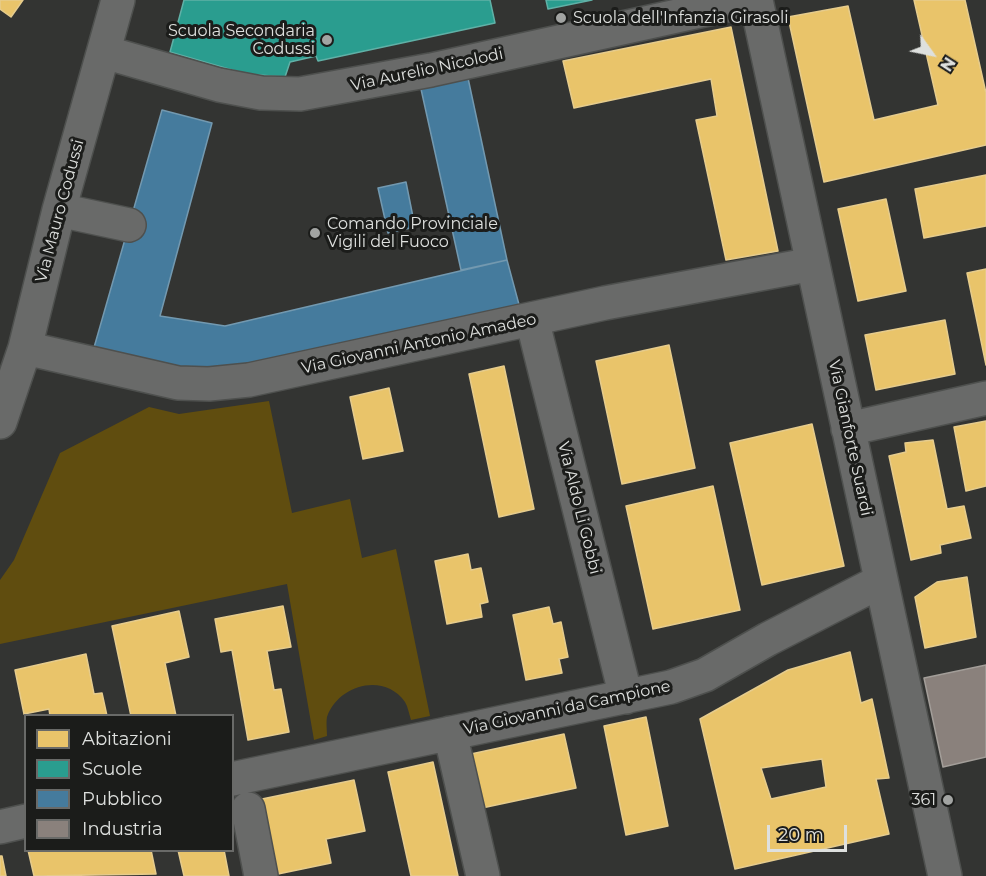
<!DOCTYPE html>
<style>
body{margin:0}
#map{position:relative;width:986px;height:876px;overflow:hidden;background:#333432;font-family:Montserrat,sans-serif}
canvas{display:block}
.legend{position:absolute;left:24px;top:714px;width:210px;height:138px;box-sizing:border-box;background:#1b1c1a;border:2px solid #696a68;margin:0;padding:8px 10px;list-style:none;font-size:18px;color:#dee0de}
.legend li{display:flex;align-items:center;gap:12px;height:30px}
.legend b{width:30px;border:2px solid #696a68}
.north{position:absolute;left:902px;top:24px;width:60px;height:60px;-webkit-text-stroke:4px #1b1c1a;paint-order:stroke;rotate:123deg;font-size:16px;font-weight:700;line-height:24px;text-align:center;color:#dee0de}
.north::after{content:'';display:block;margin:auto;width:21px;height:27px;background:#dee0de;clip-path:polygon(50% 0,100% 100%,50% 72%,0 100%)}
.scale{position:absolute;left:767px;top:825px;width:80px;height:27px;box-sizing:border-box;border:3px solid #dee0de;border-top:0;padding-left:8px;font-size:18px;line-height:21px;white-space:nowrap;color:#dee0de;-webkit-text-stroke:4px #1b1c1a;paint-order:stroke}
</style>
<div id="map">
<canvas width="986" height="876"></canvas>
<ul class="legend">
<li><b style="height:16px;background:#e9c46a"></b>Abitazioni</li>
<li><b style="height:16px;background:#2a9d8f"></b>Scuole</li>
<li><b style="height:16px;background:#457b9d"></b>Pubblico</li>
<li><b style="height:16px;background:#8a817c"></b>Industria</li>
</ul>
<div class="north">N</div>
<div class="scale">20 m</div>
</div>
<script>
const ctx = document.querySelector('canvas').getContext('2d');
ctx.lineJoin = 'round';
function fill(path, color) { ctx.fillStyle = color; ctx.fill(path, 'evenodd'); }
function trace(path, color, width, dash) { ctx.strokeStyle = color; ctx.lineWidth = width; ctx.lineCap = dash ? 'butt' : 'round'; ctx.setLineDash(dash || []); ctx.stroke(path); }
function drawText(font, color, halo, rows, align = 'center') {
  ctx.font = font + ' Montserrat,sans-serif'; ctx.lineWidth = 6; ctx.setLineDash([]); ctx.textBaseline = 'middle'; ctx.strokeStyle = halo; ctx.fillStyle = color; for (const [text, x, y, turn = 0] of rows) {
    ctx.save(); ctx.translate(x, y); ctx.rotate((+turn || 0) * Math.PI / 180); ctx.textAlign = isNaN(turn) ? turn : align; if (halo) ctx.strokeText(text, 0, 0); ctx.fillText(text, 0, 0); ctx.restore();
  }
}
fill(new Path2D(`
 M 269,401 L 292,513 L 350,499 L 362,558 L 396,549 L 430,716 L 411,720 C 409,714 408,707 405,702 C 384,672 338,685 327,717 C 326,722 327,730 327,736 L 314,740 L 287,584 L 0,644 L 0,580 L 14,560 L 60,453 L 149,407 L 179,414 Z`), '#604d0f');
const homes = new Path2D(`
 M 0,0 L 23,0 L 11,17 L 0,9 Z
 M 914,0 L 965,0 L 986,93 L 986,145 L 824,182 L 788,17 L 848,6 L 874,120 L 938,105 Z
 M 731,27 L 778,251 L 726,260 L 696,120 L 717,116 L 711,79 L 574,108 L 563,61 Z
 M 986,175 L 986,226 L 924,238 L 915,189 Z
 M 886,199 L 906,291 L 858,301 L 838,209 Z
 M 986,269 L 986,365 L 967,273 Z
 M 945,320 L 955,374 L 876,390 L 865,335 Z
 M 669,345 L 695,468 L 622,484 L 596,361 Z
 M 504,366 L 534,509 L 499,517 L 469,374 Z
 M 389,388 L 403,451 L 363,459 L 350,397 Z
 M 986,421 L 986,486 L 966,491 L 954,427 Z
 M 812,424 L 844,566 L 762,585 L 730,443 Z
 M 933,440 L 947,509 L 964,506 L 971,538 L 940,545 L 941,553 L 911,560 L 889,456 L 906,452 L 905,443 Z
 M 713,486 L 740,610 L 653,629 L 626,506 Z
 M 468,554 L 471,570 L 481,568 L 488,602 L 480,604 L 482,617 L 447,624 L 435,561 Z
 M 967,577 L 976,637 L 925,648 L 915,597 L 937,582 Z
 M 283,606 L 291,647 L 267,651 L 274,690 L 281,689 L 289,732 L 248,740 L 232,650 L 221,652 L 215,619 Z
 M 549,607 L 553,624 L 561,622 L 568,657 L 559,659 L 562,673 L 526,680 L 513,615 Z
 M 179,611 L 189,657 L 165,663 L 176,716 L 131,716 L 112,626 Z
 M 850,652 L 861,703 L 872,699 L 889,778 L 876,779 L 889,834 L 735,869 L 700,719 L 788,670 ZM 822,759 L 826,787 L 771,799 L 761,768 Z
 M 86,654 L 94,694 L 102,693 L 107,716 L 50,716 L 49,709 L 24,714 L 15,670 Z
 M 646,717 L 668,826 L 626,835 L 604,726 Z
 M 564,734 L 576,788 L 482,808 L 471,754 Z
 M 433,762 L 458,876 L 411,876 L 388,772 Z
 M 354,780 L 365,831 L 326,839 L 331,863 L 278,874 L 262,799 Z
 M 28,850 L 151,850 L 156,874 L 34,876 Z
 M 178,850 L 224,850 L 229,876 L 184,876 Z
 M 0,856 L 2,856 L 6,876 L 0,876 Z`);
fill(homes, '#e9c46a');
trace(homes, '#e6cc8d', 1.5);
const schools = new Path2D(`
 M 184,0 L 490,0 L 495,23 L 318,61 L 316,56 L 290,62 L 285,77 L 246,74 L 170,52 Z
 M 546,0 L 592,0 L 548,9 Z`);
fill(schools, '#2a9d8f');
trace(schools, '#60b1a7', 1.5);
const public = new Path2D(`
 M 468,78 L 507,260 L 461,270 L 421,89 Z
 M 162,110 L 212,123 L 160,316 L 225,326 L 507,260 L 521,312 L 212,375 L 93,351 Z
 M 406,182 L 415,227 L 388,233 L 378,188 Z`);
fill(public, '#457b9d');
trace(public, '#7399b0', 1.5);
const industry = new Path2D(`
 M 986,665 L 986,757 L 943,767 L 924,678 Z`);
fill(industry, '#8a817c');
trace(industry, '#a39e99', 1.5);
const minor = new Path2D(`
 M 756,0 L 945,876
 M 104,52 L 219,85 L 261,93 L 300,94 L 431,70 L 750,0
 M 59,210 L 129,225
 M 532,319 L 626,697
 M 25,348 L 178,383 L 209,384 L 249,380 L 605,303 L 813,264
 M 0,422 L 25,348 L 59,210 L 118,0
 M 848,429 L 986,398
 M 450,733 L 483,876
 M 232,779 L 671,687 L 705,675 L 768,639 L 881,581
 M 248,809 L 261,876
 M 0,827 L 26,821`);
trace(minor, '#4e504e', 36);
trace(minor, '#696a69', 33);
for (const [x, y, r, color] of [
 [561,18,6,"#a2a4a2"],
 [327,40,6,"#a2a4a2"],
 [315,233,6,"#a2a4a2"],
 [948,800,6,"#a2a4a2"]
]) { const dot = new Path2D(); dot.arc(x, y, r, 0, 2 * Math.PI); ctx.fillStyle = color; ctx.fill(dot); trace(dot, '#1b1c1a', 2); }
drawText('16px', '#dee0de', '#1b1c1a', [
 ["Scuola dell'Infanzia Girasoli",573,18],
 ["Scuola Secondaria",315,31,"right"],
 ["Codussi",315,49,"right"],
 ["Comando Provinciale",327,224],
 ["Vigili del Fuoco",327,242],
 ["361",936,800,"right"]
], 'left');
drawText('16px', '#dee0de', '#1b1c1a', [
 ["Via Aurelio Nicolodi",427,70,-12],
 ["Via Mauro Codussi",60,211,-75],
 ["Via Giovanni Antonio Amadeo",419,344,-12],
 ["Via Gianforte Suardi",850,438,78],
 ["Via Aldo Li Gobbi",579,508,76],
 ["Via Giovanni da Campione",567,708,-12]
]);
</script>
